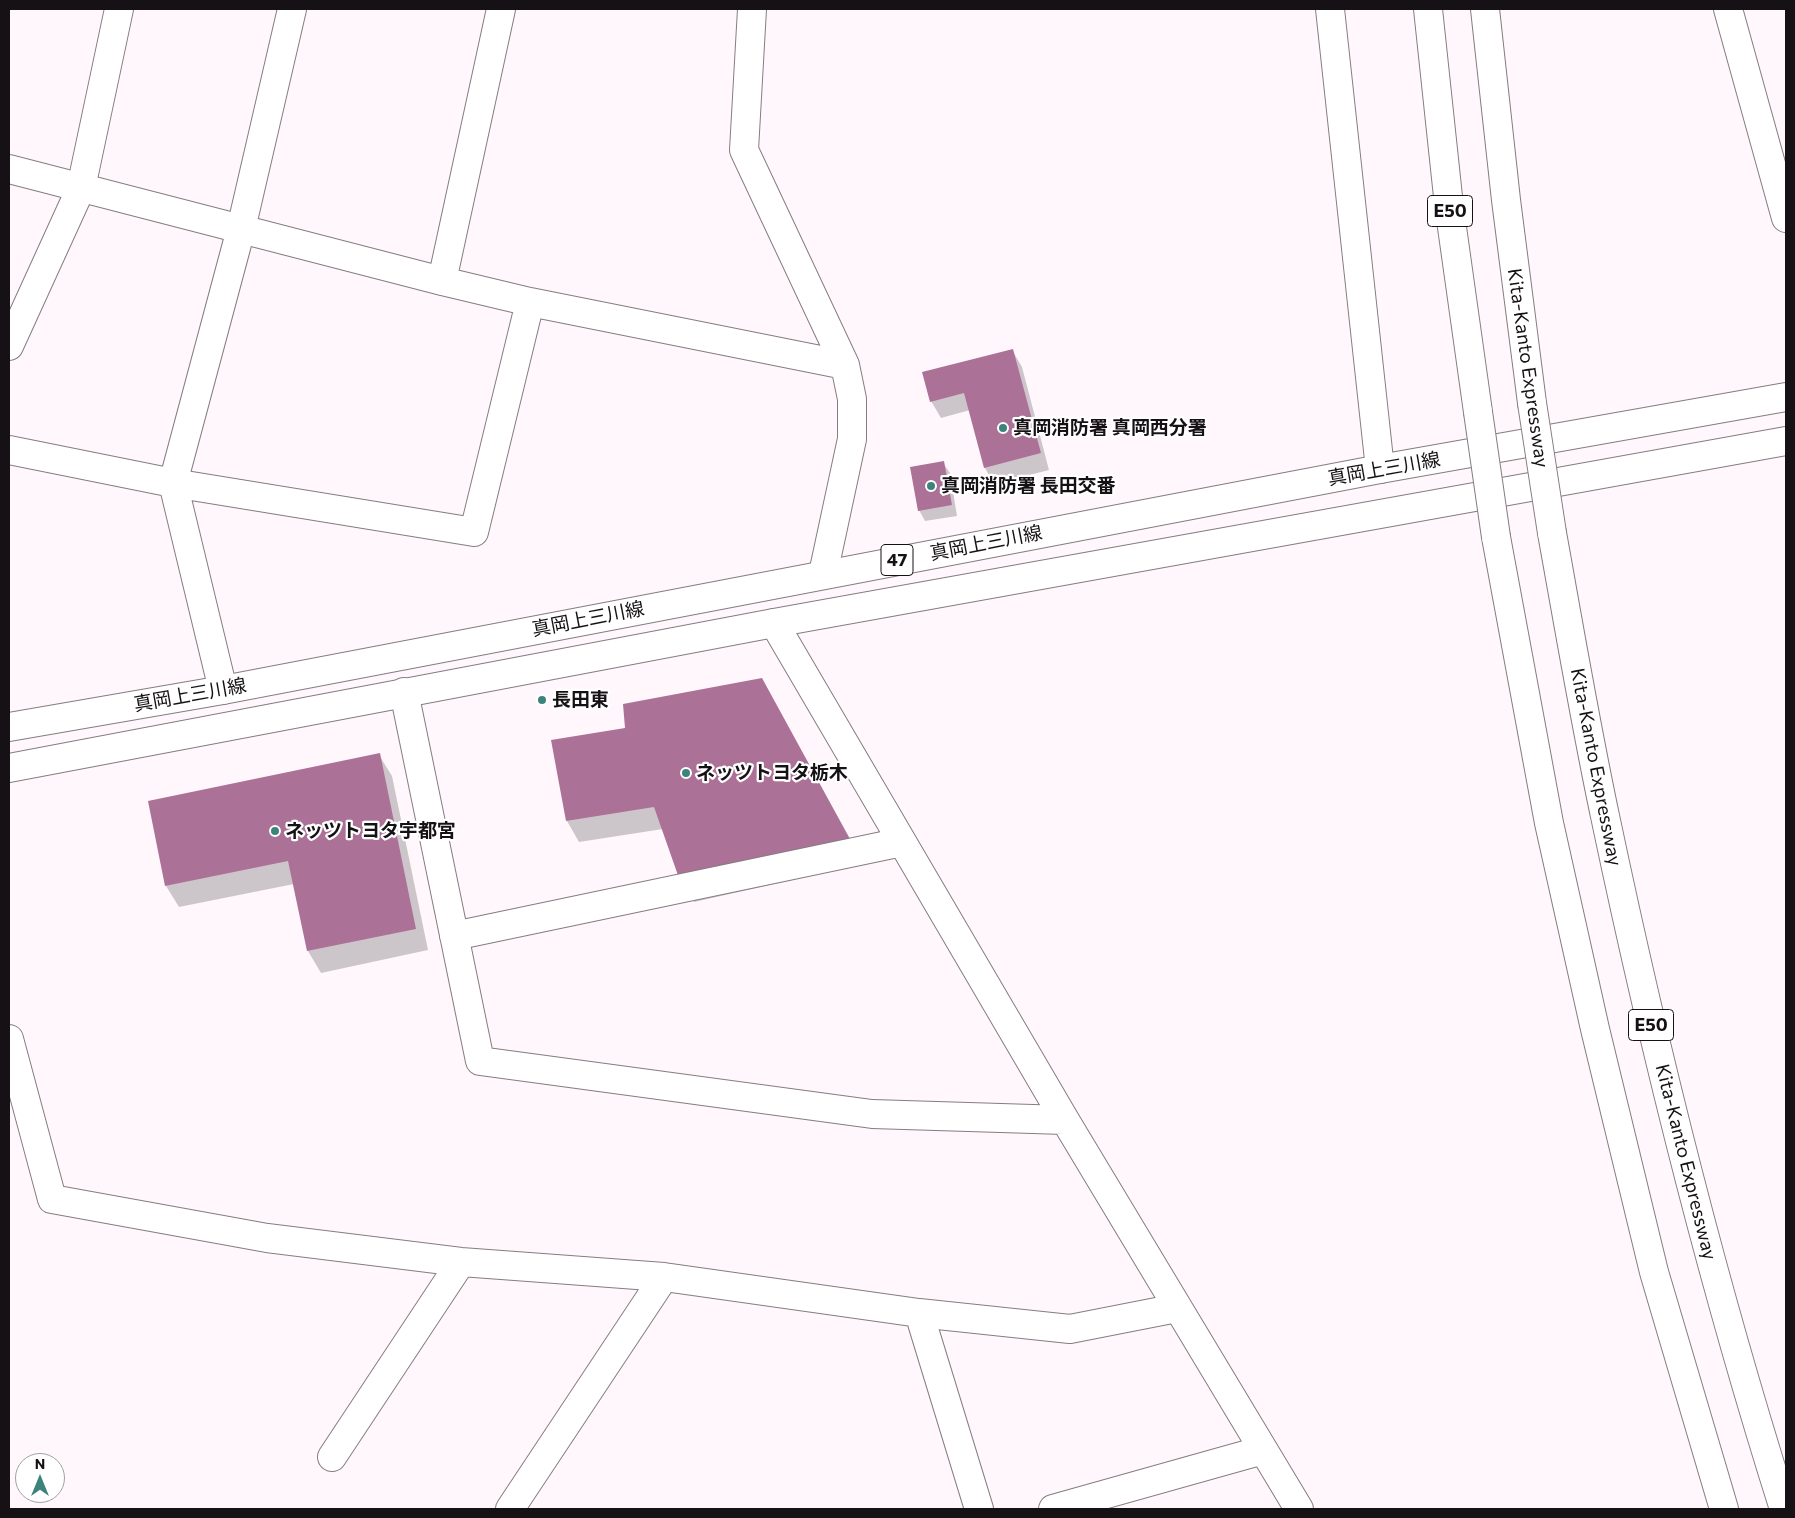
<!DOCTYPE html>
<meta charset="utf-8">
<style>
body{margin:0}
#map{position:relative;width:1795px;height:1518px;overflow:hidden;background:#fff7fc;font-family:Commissioner,sans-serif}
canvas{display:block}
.frame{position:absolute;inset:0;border:10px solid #151114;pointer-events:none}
.north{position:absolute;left:15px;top:1453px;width:50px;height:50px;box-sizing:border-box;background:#fff;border:1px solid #a1a0a1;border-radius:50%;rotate:0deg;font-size:14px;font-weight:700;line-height:20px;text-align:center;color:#151114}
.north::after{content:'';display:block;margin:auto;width:18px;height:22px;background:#3c837c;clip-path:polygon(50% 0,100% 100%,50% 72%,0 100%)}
</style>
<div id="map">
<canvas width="1795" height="1518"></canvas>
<div class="frame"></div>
<div class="north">N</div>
</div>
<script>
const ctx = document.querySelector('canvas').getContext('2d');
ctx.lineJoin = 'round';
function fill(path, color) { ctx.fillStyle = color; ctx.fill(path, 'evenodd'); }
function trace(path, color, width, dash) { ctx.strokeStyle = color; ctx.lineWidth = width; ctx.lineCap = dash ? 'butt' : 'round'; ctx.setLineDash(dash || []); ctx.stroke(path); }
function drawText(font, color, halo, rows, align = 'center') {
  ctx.font = font + ' Commissioner,"Noto Sans JP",sans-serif'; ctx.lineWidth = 4.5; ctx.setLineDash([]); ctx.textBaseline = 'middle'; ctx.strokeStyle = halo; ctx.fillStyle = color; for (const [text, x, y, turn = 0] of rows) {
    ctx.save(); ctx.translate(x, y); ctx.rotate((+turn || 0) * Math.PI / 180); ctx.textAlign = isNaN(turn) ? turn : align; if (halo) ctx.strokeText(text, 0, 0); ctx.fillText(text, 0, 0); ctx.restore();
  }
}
fill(new Path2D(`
 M 1012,350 L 1022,367 L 1049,470 L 994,484 L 985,468 L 970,410 L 941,418 L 931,401 Z
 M 943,463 L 950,473 L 957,516 L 925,521 L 919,510 Z
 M 774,701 L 864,864 L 694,902 L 681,880 L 663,829 L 579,842 L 567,821 Z
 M 379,755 L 392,776 L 428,950 L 321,973 L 308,951 L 294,884 L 179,907 L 166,886 Z`), '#0003');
fill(new Path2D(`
 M 1013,349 L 1041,453 L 984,468 L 964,393 L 930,402 L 922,372 Z
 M 944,461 L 952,505 L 918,511 L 910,467 Z
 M 762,678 L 852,843 L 680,881 L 654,807 L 566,821 L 551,740 L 625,728 L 623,704 Z
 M 380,753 L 416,929 L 307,951 L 288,861 L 165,886 L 148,801 Z`), '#ac7197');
const minor = new Path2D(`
 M 752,9 L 744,150 L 845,365 L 852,399 L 852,439 L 823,574
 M 1330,9 L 1380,469
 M 1728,9 L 1786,218
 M 9,169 L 442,281 L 530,302 L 845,365
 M 442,281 L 501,9
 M 9,346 L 81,188 L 119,9
 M 9,450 L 173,483 L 474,532 L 530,302
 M 774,623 L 1065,1120 L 1299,1509
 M 223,690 L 173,483 L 241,229 L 292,9
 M 404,692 L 480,1061 L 872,1114 L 1065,1120
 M 454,936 L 902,842
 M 9,1039 L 52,1199 L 267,1238 L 461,1262 L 664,1277 L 919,1313 L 1070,1329 L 1177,1308
 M 919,1313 L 979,1509
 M 332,1457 L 461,1262
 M 510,1509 L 664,1277
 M 1053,1509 L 1263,1450`);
const major = new Path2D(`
 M 9,727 L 223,690 L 1380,469 L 1786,397
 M 9,768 L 774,623 L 1786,441`);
const highway = new Path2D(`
 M 1428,9 L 1449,206 L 1478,412
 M 1485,9 L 1506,200 L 1532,403
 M 1552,533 C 1569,627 1585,722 1605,816 C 1654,1049 1712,1282 1784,1509
 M 1496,537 L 1549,823 L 1595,1029 L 1654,1272 L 1724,1509`);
trace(minor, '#867c82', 30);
trace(major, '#867c82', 30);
trace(highway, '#867c82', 30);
trace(minor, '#fff', 28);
trace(major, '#fff', 28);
trace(highway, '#fff', 28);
const highwayBridge = new Path2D(`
 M 1532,403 L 1552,533
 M 1478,412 L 1496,537`);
trace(highwayBridge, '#867c82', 30, []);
trace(highwayBridge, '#fff', 28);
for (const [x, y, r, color] of [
 [1003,428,5,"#3c837c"],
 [931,486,5,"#3c837c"],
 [542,700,5,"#3c837c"],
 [686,773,5,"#3c837c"],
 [275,831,5,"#3c837c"]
]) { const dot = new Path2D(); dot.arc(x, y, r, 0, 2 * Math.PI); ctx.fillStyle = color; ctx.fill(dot); trace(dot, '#fff', 2); }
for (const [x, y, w] of [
 [1450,211,45],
 [897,560,32],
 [1651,1025,45]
]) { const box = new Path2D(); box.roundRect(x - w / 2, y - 15.5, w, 31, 4); ctx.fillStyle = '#fff'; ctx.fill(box); trace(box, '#151114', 1); }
drawText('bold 18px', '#151114', null, [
 ["E50",1450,211],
 ["47",897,560],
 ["E50",1651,1025]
]);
drawText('19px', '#151114', '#fff', [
 ["Kita-Kanto Expressway",1528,368,82],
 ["真岡上三川線",1384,469,-10],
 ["真岡上三川線",986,543,-11],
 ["真岡上三川線",588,619,-11],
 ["真岡上三川線",190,695,-10],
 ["Kita-Kanto Expressway",1596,767,79],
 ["Kita-Kanto Expressway",1686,1162,76]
]);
drawText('bold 19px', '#151114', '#fff', [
 ["真岡消防署 真岡西分署",1013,428],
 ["真岡消防署 長田交番",941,486],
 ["長田東",552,700],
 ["ネッツトヨタ栃木",696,773],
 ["ネッツトヨタ宇都宮",285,831]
], 'left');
</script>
